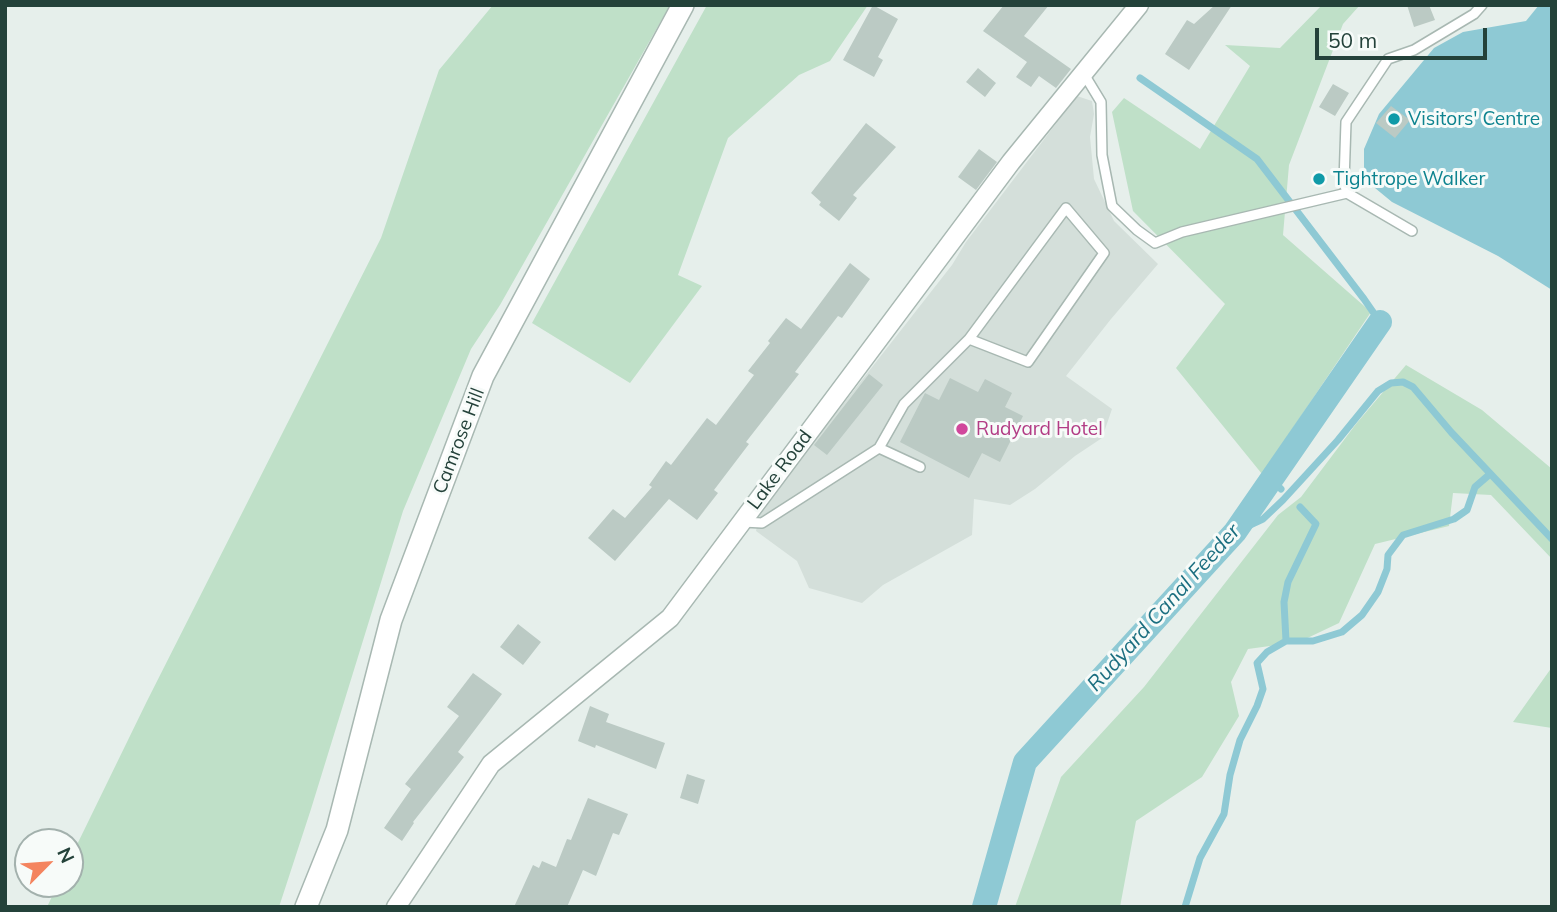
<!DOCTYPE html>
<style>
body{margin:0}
#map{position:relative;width:1557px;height:912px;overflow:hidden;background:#e6efeb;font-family:Mulish,sans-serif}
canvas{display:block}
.frame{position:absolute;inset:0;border:7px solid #24423a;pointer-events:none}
.north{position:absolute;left:14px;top:828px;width:70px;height:70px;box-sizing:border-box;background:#f7fbf9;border:2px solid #a3b1ad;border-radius:50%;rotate:65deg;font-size:19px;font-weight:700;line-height:28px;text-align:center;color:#24423a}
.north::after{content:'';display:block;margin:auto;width:24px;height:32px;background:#f4845f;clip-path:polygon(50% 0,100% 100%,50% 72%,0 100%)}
.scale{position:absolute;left:1315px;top:28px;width:172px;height:32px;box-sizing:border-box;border:4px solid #24423a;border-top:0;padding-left:9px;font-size:21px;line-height:24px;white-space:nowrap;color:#24423a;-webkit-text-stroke:5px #f7fbf9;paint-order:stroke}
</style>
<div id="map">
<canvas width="1557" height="912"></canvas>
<div class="frame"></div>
<div class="north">N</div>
<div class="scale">50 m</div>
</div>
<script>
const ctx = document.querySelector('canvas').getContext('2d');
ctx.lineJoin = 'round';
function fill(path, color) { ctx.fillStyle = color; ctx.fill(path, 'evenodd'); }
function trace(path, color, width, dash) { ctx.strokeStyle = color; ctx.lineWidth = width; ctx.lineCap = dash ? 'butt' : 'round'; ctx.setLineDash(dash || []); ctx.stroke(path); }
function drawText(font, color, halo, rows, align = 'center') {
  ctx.font = font + ' Mulish,sans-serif'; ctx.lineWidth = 6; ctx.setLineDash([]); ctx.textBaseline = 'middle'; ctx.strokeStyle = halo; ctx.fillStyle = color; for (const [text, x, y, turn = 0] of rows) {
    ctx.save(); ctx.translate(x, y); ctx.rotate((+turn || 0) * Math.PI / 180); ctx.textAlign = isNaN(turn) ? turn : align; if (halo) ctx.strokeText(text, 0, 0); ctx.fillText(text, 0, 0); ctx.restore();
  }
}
fill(new Path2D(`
 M 1077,96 L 1092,101 L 1094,114 L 1090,137 L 1094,179 L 1114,221 L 1158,264 L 1111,319 L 1066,376 L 1112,409 L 1102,438 L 1075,456 L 1035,489 L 1010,505 L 974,499 L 972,535 L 883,585 L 862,603 L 809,588 L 797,561 L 756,531 L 761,509 L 952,265 L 966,242 Z`), '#d4dfda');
fill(new Path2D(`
 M 493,5 L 670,5 L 500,305 L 471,349 L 403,511 L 311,809 L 279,907 L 47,907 L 58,884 L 70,884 L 70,859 L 147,701 L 381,238 L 439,70 Z
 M 707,5 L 868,5 L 830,61 L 799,75 L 728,138 L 678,275 L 702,286 L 630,383 L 532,323 Z
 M 1322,5 L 1360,5 L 1343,24 L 1289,165 L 1283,235 L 1371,312 L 1262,474 L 1176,368 L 1225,304 L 1133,211 L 1112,112 L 1124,98 L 1200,149 L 1250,66 L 1225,45 L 1280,48 Z
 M 1406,365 L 1482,410 L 1552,469 L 1552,559 L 1491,495 L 1453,493 L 1449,526 L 1375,544 L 1339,623 L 1299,642 L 1248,649 L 1231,682 L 1239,716 L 1202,777 L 1136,821 L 1120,907 L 1015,907 L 1061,777 L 1144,687 L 1278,515 L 1301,497 L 1356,424 Z
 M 1552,667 L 1552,728 L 1513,722 Z`), '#bfe0c8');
fill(new Path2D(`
 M 1539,5 L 1552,5 L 1552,290 L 1498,256 L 1392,202 L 1375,188 L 1364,167 L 1364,149 L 1379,114 L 1434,48 L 1463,32 L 1526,21 Z`), '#8ec9d4');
trace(new Path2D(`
 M 1140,78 L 1257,159 L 1364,299 L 1380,322
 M 1271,479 L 1281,489
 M 1235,532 L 1263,519 L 1283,500 L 1338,440 L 1378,391 L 1391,383 L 1403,382 L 1413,387 L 1451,432 L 1552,539
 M 1286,641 L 1284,602 L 1288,582 L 1316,524 L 1300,507
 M 1185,907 L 1200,858 L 1224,814 L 1230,775 L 1240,740 L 1257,706 L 1263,689 L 1257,663 L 1267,652 L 1286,641 L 1313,641 L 1342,632 L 1362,615 L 1378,592 L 1387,569 L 1388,555 L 1403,535 L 1454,519 L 1467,510 L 1475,487 L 1490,474`), '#8ec9d4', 7);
trace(new Path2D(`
 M 984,907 L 1025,762 L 1235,532 L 1380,322`), '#8ec9d4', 24);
fill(new Path2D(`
 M 873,5 L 898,19 L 878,57 L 883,60 L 874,77 L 843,60 Z
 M 1004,5 L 1049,5 L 1024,36 L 1071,69 L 1056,88 L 1039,76 L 1031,87 L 1016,77 L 1027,62 L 983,31 Z
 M 1215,5 L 1232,5 L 1189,70 L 1165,54 L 1187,20 L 1194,24 Z
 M 1407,5 L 1429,5 L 1435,20 L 1414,27 Z
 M 978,68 L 996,83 L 985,97 L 966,82 Z
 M 1333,84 L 1349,93 L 1335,116 L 1319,107 Z
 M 1391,106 L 1410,120 L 1395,138 L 1376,123 Z
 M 866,123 L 896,147 L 853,195 L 857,198 L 839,221 L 819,205 L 821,202 L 811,193 Z
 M 979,149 L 997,162 L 976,190 L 958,177 Z
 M 850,263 L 870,279 L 842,318 L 838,316 L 795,372 L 799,374 L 746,442 L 749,444 L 714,490 L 718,493 L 697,520 L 669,499 L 615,561 L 588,538 L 613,509 L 625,518 L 652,487 L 649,485 L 666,461 L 671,465 L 707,418 L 716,425 L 719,421 L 754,375 L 748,371 L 770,343 L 768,341 L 786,318 L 801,329 Z
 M 869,374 L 883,385 L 827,455 L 814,445 Z
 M 950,378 L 978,392 L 985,379 L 1012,393 L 1005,407 L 1023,416 L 1000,462 L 982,453 L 969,478 L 900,442 L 925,393 L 939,400 Z
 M 518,624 L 541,642 L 523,665 L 500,647 Z
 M 473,673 L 502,694 L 458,752 L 464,757 L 413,822 L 414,823 L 402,841 L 384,828 L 411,789 L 405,784 L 459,716 L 447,707 Z
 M 590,706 L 609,714 L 606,722 L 665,743 L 656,769 L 596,745 L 595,748 L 578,741 Z
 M 687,774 L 705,780 L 698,804 L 680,798 Z
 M 588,798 L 628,814 L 619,835 L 613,833 L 596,876 L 583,870 L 567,907 L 514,907 L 533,865 L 539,868 L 542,861 L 556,867 L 567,839 L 571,840 Z`), '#bbcac4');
const service = new Path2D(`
 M 1084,74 L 1101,102 L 1102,155 L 1112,206 L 1137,230 L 1155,243 L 1182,232 L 1347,193
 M 1412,231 L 1347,193 L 1344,182 L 1346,122 L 1388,59 L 1414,50 L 1474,14 L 1482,5
 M 920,467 L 879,448 L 904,404 L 969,339 L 1066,208 L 1104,253 L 1028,362 L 969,339
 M 743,522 L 762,523 L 879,448`);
const minor = new Path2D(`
 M 396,907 L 491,764 L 670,618 L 1011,162 L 1139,5`);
const tertiary = new Path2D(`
 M 306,907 L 337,830 L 391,620 L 483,376 L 683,5`);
trace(service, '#a8b8b2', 12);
trace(minor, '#a8b8b2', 21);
trace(tertiary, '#a8b8b2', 24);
trace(service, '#fff', 9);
trace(minor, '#fff', 18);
trace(tertiary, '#fff', 21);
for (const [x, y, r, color] of [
 [1394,119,7,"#0f9aa8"],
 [1319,179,7,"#0f9aa8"],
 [962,429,7,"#d1479c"]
]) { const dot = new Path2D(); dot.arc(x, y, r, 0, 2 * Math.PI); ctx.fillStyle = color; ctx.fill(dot); trace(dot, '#f7fbf9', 2.5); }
drawText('19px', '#0d838f', '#f7fbf9', [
 ["Visitors' Centre",1408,119],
 ["Tightrope Walker",1333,179]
], 'left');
drawText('19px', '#b23c85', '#f7fbf9', [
 ["Rudyard Hotel",976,429]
], 'left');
drawText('19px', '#24423a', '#f7fbf9', [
 ["Camrose Hill",459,441,-69],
 ["Lake Road",780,470,-53]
]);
drawText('italic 21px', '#1c6f80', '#f7fbf9', [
 ["Rudyard Canal Feeder",1164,608,-48]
]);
</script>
